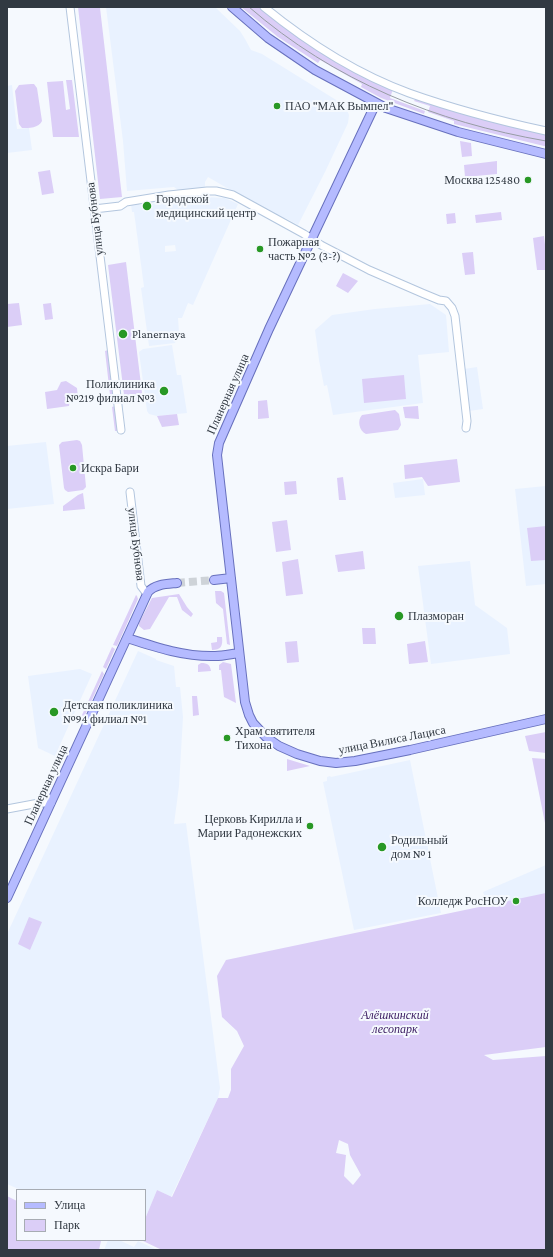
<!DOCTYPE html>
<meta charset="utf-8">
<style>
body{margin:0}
#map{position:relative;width:553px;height:1257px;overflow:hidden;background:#f5f9fe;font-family:"Crimson Pro",serif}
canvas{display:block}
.frame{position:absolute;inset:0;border:8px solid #313942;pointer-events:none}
.legend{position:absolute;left:16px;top:1189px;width:130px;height:52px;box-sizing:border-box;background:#f5f9fe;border:1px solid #a7acb3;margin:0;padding:5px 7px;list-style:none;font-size:12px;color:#313942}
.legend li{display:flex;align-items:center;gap:8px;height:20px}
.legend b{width:20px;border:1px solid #a7acb3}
</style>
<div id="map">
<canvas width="553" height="1257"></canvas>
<div class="frame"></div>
<ul class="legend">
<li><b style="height:5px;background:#b5bbff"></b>Улица</li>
<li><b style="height:11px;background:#dbcef7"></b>Парк</li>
</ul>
</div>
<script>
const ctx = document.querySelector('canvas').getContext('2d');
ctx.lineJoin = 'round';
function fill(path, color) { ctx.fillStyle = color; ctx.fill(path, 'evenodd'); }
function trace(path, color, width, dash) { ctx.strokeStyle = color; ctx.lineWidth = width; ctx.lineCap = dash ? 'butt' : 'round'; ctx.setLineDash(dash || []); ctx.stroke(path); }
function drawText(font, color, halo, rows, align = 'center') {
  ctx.font = font + ' "Crimson Pro",serif'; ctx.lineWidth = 4; ctx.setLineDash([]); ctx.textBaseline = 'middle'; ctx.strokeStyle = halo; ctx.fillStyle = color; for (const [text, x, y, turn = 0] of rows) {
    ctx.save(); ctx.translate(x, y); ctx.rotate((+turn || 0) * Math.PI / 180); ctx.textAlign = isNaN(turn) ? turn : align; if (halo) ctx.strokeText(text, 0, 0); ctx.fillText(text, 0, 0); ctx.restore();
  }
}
fill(new Path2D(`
 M 106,7 L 215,7 L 240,31 L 245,39 L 251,50 L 262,54 L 341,103 L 347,110 L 349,115 L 348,123 L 325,172 L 298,225 L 285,218 L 284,221 L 208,177 L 205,182 L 205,188 L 178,190 L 174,187 L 127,191 L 123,141 Z
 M 12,85 L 17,129 L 29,128 L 32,150 L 7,153 L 7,86 Z
 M 205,197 L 225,198 L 238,204 L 193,305 L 188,303 L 182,318 L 178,318 L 179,332 L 175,343 L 149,346 L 141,288 L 144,287 L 134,212 L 132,212 L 131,204 L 139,203 L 139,205 L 166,202 L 166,203 ZM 175,245 L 176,251 L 165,252 L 165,246 Z
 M 430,304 L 446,315 L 449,352 L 418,355 L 423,403 L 333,415 L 327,385 L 324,386 L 319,360 L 315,330 L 332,315 L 375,309 Z
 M 172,345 L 177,375 L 181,375 L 187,413 L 157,416 L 149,414 L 147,411 L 139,352 L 143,349 Z
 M 477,367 L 483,409 L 469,411 L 464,369 Z
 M 46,442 L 54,504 L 7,509 L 7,446 Z
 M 423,479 L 425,495 L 395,498 L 393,483 Z
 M 546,486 L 546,584 L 526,586 L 515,489 Z
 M 470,561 L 475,605 L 507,628 L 510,654 L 431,664 L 418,566 Z
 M 138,651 L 156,659 L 156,660 L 174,666 L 176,687 L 180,687 L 183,717 L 179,786 L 174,824 L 186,823 L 220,1088 L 218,1098 L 171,1197 L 157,1190 L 145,1219 L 145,1190 L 21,1190 L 7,1184 L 7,934 Z
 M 80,669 L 92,674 L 55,756 L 38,748 L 28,676 Z
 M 410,760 L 441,913 L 354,930 L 323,782 L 327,781 L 327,777 L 330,776 L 331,777 Z
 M 546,865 L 546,922 L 490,910 L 483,892 Z
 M 108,1240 L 119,1240 L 134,1247 L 138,1241 L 157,1250 L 104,1250 Z`), '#e9f2ff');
fill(new Path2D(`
 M 78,7 L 99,7 L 100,8 L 122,197 L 100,199 Z
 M 241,7 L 261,7 L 393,89 L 390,98 L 425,111 L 424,114 L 381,98 L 361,87 L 362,84 L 320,60 L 318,63 L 278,37 Z
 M 66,80 L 72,80 L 79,137 L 53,137 L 47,82 L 63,81 L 66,110 L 70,109 Z
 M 31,84 L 34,84 L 37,88 L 42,121 C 39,128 29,128 22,128 L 19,124 L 15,91 L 19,85 Z
 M 416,98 L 546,133 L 546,146 L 544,146 L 454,124 L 454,121 L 428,112 L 430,106 L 414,101 Z
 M 460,141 L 471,143 L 472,156 L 462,157 Z
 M 497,161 L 497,174 L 465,177 L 464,165 Z
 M 50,170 L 54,193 L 42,195 L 38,172 Z
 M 501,212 L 502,220 L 476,223 L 475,215 Z
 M 455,213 L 456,223 L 447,224 L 446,214 Z
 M 544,236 L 546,253 L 546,270 L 537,270 L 533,238 Z
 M 473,252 L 475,274 L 465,275 L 462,253 Z
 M 126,262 L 143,401 L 125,403 L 108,265 Z
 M 343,273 L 358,281 L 348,293 L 336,286 Z
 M 19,303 L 22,325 L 7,327 L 7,304 Z
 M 51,303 L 53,319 L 45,320 L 43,304 Z
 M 108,350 L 115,404 L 111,404 L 105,351 Z
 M 404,375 L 406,399 L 364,403 L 362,379 Z
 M 66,381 L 77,388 L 78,398 L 70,399 L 69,406 L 47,409 L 45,392 L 57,390 L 61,382 Z
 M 267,400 L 269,418 L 258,419 L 258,401 Z
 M 115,406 L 118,431 L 115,431 L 112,407 Z
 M 418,406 L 419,419 L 405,418 L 403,407 Z
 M 395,410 L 399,414 L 401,425 L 398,430 L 366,434 C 359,431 357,420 362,415 Z
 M 177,414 L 179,425 L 162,427 L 157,416 Z
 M 77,440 L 80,441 L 82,445 L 86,487 L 83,490 L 68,492 L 65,490 L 64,488 L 59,445 L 62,442 Z
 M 457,459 L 460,482 L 428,486 L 422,477 L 405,479 L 404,465 Z
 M 343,477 L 346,500 L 339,500 L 337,478 Z
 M 296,481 L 297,494 L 285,495 L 284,482 Z
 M 83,493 L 85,509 L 63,511 L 63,506 L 78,495 Z
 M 287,520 L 291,550 L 276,552 L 272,522 Z
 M 546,526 L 546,560 L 531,561 L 527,528 Z
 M 363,551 L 365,569 L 338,572 L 335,555 Z
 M 298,559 L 303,594 L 286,596 L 282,562 Z
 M 215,591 L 221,591 L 224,593 L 230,645 L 227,644 L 223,609 L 216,603 Z
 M 179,594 L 187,607 L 193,614 L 191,617 L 182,610 L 177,597 L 169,597 L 150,629 L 144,630 L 139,626 L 139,623 L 152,598 Z
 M 136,595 L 137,596 L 138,599 L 117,646 L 113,645 Z
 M 362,628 L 375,628 L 376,644 L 363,644 Z
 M 217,637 L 222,637 C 223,646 221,650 212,650 L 211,643 L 217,642 Z
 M 297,641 L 299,662 L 287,663 L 285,642 Z
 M 425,641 L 428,662 L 409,664 L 407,644 Z
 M 112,647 L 115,649 L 106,669 L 103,667 Z
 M 223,662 L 231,664 L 236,703 L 224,697 L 221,670 L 219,670 L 219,665 Z
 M 201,663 C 208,663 210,665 211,671 L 198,672 L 198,665 Z
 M 102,671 L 104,674 L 84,717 L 82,715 Z
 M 192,696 L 197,696 L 199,715 L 193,716 Z
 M 546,732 L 546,753 L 529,751 L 525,736 Z
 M 532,758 L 546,759 L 545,823 Z
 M 287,759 L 310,766 L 287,771 Z
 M 546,893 L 546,1047 L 484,1055 L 493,1060 L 546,1056 L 546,1250 L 162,1250 L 141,1240 L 145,1240 L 145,1219 L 157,1190 L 172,1197 L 218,1098 L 228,1098 L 231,1090 L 231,1069 L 244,1046 L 237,1031 L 222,1017 L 217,976 L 226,960 ZM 339,1140 L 348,1144 L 350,1155 L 361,1175 L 353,1185 L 344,1176 L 346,1155 L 336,1153 Z
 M 29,917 L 42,922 L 30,950 L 18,944 Z
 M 7,1196 L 17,1201 L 17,1240 L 99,1240 L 101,1241 L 99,1250 L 7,1250 Z`), '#dbcef7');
trace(new Path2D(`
 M 177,583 L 214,580`), '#ced3d8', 8, [8, 4]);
const minor = new Path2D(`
 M 70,7 L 121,430
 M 264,7 C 307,42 357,74 409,93 C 454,109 500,121 546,131
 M 94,209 L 120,206 L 126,202 L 169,195 L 207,191 L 216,191 L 233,195 L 304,234 L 321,245 L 369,270 L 422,293 L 439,300 L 446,301 L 452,308 L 455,316 L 467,421 L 466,428
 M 130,492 L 141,586 L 147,594
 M 7,809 L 39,803 L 51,803`);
const major = new Path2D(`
 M 232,7 L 268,38 L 315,70 L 386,108 L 458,132 L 546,154
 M 376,103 L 269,329 L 219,443 L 217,455 L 219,473 L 245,702 L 249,715 L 253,723 L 266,737 L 279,746 L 297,754 L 320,761 L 336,763 L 355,761 L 410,750 L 546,719
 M 214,580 L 231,578
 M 127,638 C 155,647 185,657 215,656 C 223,656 231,654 239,653
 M 7,898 L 148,592 C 155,584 167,584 177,583`);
trace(minor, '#b3c6de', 9);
trace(major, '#6770bd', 10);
trace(minor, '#fff', 7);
trace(major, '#b5bbff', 8);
trace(new Path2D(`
 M 249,7 C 334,81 436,122 546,141`), '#979da4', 1);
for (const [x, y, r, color] of [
 [277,106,4,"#289825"],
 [528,180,4,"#289825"],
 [147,206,5,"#289825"],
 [260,249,4,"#289825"],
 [123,334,5,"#289825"],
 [164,391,5,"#289825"],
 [73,468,4,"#289825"],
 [399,616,5,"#289825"],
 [54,712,5,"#289825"],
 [227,738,4,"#289825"],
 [310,826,4,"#289825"],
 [382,847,5,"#289825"],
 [516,901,4,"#289825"]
]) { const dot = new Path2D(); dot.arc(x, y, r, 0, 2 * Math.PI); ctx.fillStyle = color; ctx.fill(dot); trace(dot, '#f5f9fe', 1.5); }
drawText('12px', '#313942', '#f5f9fe', [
 ["ПАО \"МАК Вымпел\"",285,106],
 ["Москва 125480",520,180,"right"],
 ["Городской",156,199],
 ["медицинский центр",156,213],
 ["Пожарная",268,242],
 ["часть №2 (3-?)",268,256],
 ["Planernaya",132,334],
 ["Поликлиника",155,384,"right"],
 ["№219 филиал №3",155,398,"right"],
 ["Искра Бари",81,468],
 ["Плазморан",408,616],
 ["Детская поликлиника",63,705],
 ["№94 филиал №1",63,719],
 ["Храм святителя",235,731],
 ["Тихона",235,745],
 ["Церковь Кирилла и",302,819,"right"],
 ["Марии Радонежских",302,833,"right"],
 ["Родильный",391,840],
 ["дом № 1",391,854],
 ["Колледж РосНОУ",508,901,"right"]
], 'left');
drawText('12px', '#313942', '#f5f9fe', [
 ["улица Бубнова",95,219,-97],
 ["Планерная улица",228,394,-66],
 ["улица Бубнова",136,544,83],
 ["улица Вилиса Лациса",392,740,-11],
 ["Планерная улица",46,785,-65]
]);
drawText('italic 12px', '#3f2165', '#f5f9fe', [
 ["Алёшкинский",395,1015],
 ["лесопарк",395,1029]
]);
</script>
